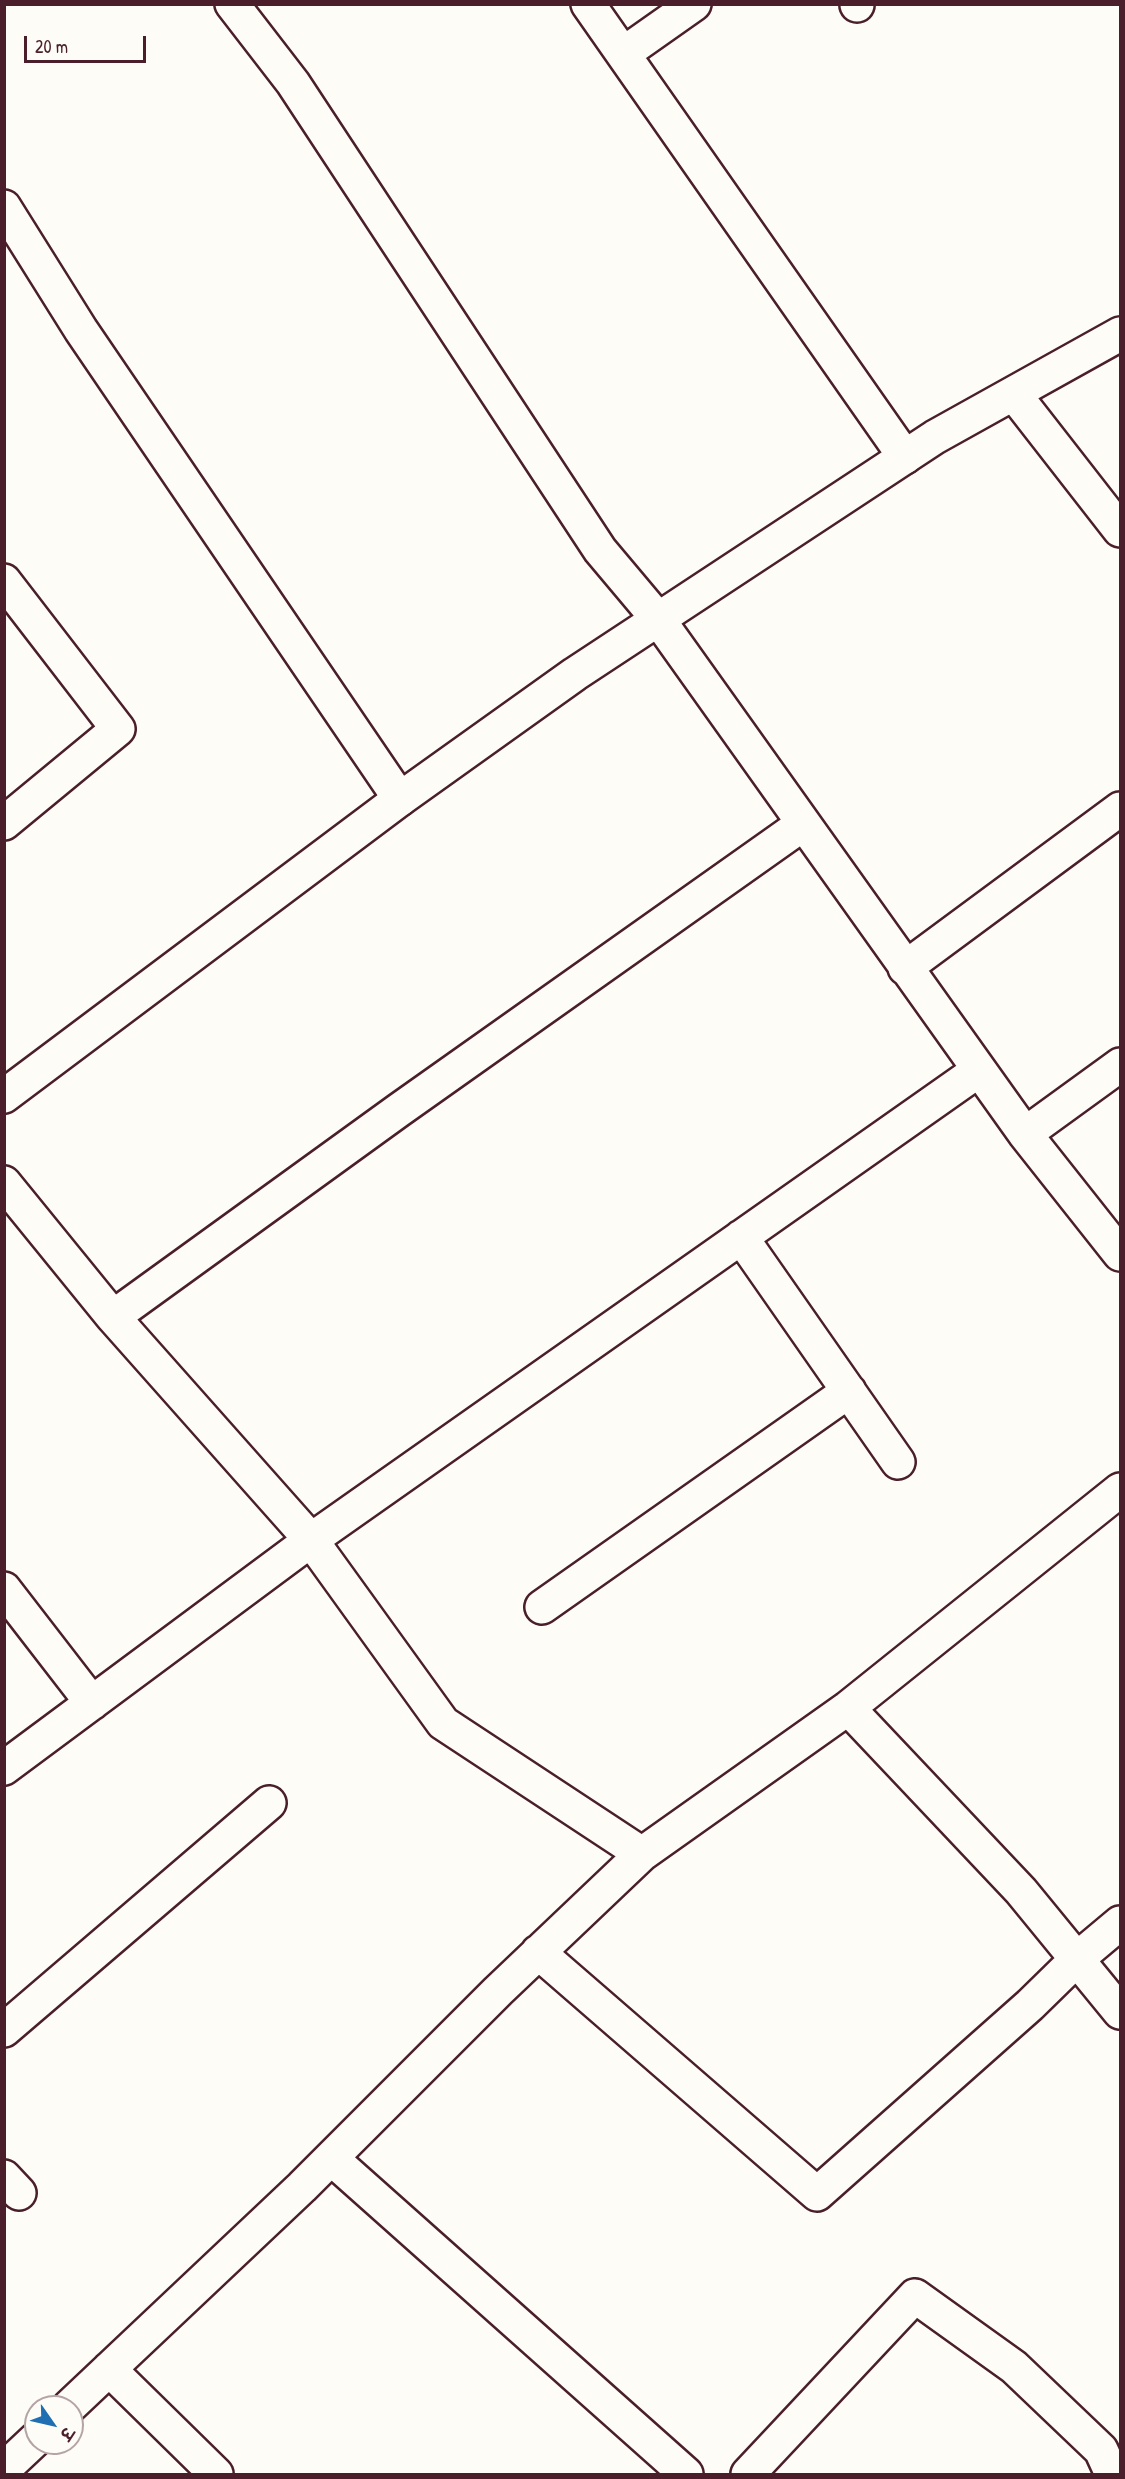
<!DOCTYPE html>
<meta charset="utf-8">
<style>
body{margin:0}
#map{position:relative;width:1125px;height:2479px;overflow:hidden;background:#fdfcf7;font-family:"Patrick Hand","Playpen Sans Deva",sans-serif}
canvas{display:block}
.frame{position:absolute;inset:0;border:6px solid #4a1f2b;pointer-events:none}
.north{position:absolute;left:24px;top:2395px;width:60px;height:60px;box-sizing:border-box;background:#fdfcf7;border:2px solid #b5a4a5;border-radius:50%;rotate:124deg;font-size:16px;font-weight:700;line-height:24px;text-align:center;color:#4a1f2b}
.north::after{content:'';display:block;margin:auto;width:21px;height:27px;background:#1f6fb2;clip-path:polygon(50% 0,100% 100%,50% 72%,0 100%)}
.scale{position:absolute;left:24px;top:36px;width:122px;height:27px;box-sizing:border-box;border:3px solid #4a1f2b;border-top:0;padding-left:8px;font-size:18px;line-height:21px;white-space:nowrap;color:#4a1f2b;-webkit-text-stroke:4px #fdfcf7;paint-order:stroke}
</style>
<div id="map">
<canvas width="1125" height="2479"></canvas>
<div class="frame"></div>
<div class="north">उ</div>
<div class="scale">20 m</div>
</div>
<script>
const ctx = document.querySelector('canvas').getContext('2d');
ctx.lineJoin = 'round';
function trace(path, color, width, dash) { ctx.strokeStyle = color; ctx.lineWidth = width; ctx.lineCap = dash ? 'butt' : 'round'; ctx.setLineDash(dash || []); ctx.stroke(path); }
const street = new Path2D(`
 M 232,4 L 293,83 L 600,550 L 658,619 L 1025,1134 L 1120,1254
 M 588,4 L 905,457
 M 857,5 L 857,4
 M 623,54 L 694,4
 M 4,207 L 81,330 L 400,799
 M 1014,394 L 1120,530
 M 4,581 L 118,729 L 4,823
 M 905,968 L 1120,809
 M 1025,1134 L 1120,1065
 M 4,1183 L 113,1317 L 311,1540 L 443,1723 L 642,1854
 M 741,1237 L 898,1462
 M 113,1317 L 399,1110 L 803,824
 M 4,1589 L 92,1703
 M 542,1607 L 849,1391
 M 848,1708 L 1021,1891 L 1120,2012
 M 4,1768 L 311,1540 L 979,1070
 M 538,1952 L 817,2194 L 1030,2005 L 1077,1959 L 1120,1923
 M 4,2030 L 269,1803
 M 331,2158 L 686,2474
 M 4,2177 L 19,2193
 M 109,2369 L 216,2474
 M 69,2407 L 302,2187 L 498,1991 L 642,1854 L 848,1708 L 1120,1490
 M 4,2469 L 36,2439
 M 748,2474 L 915,2296 L 1014,2367 L 1101,2450 L 1112,2474`);
const secondary = new Path2D(`
 M 4,1096 L 400,799 L 575,674 L 935,437 L 1120,334`);
trace(street, '#4a1f2b', 38);
trace(secondary, '#4a1f2b', 38);
trace(street, '#fdfcf7', 33);
trace(secondary, '#fdfcf7', 33);
</script>
